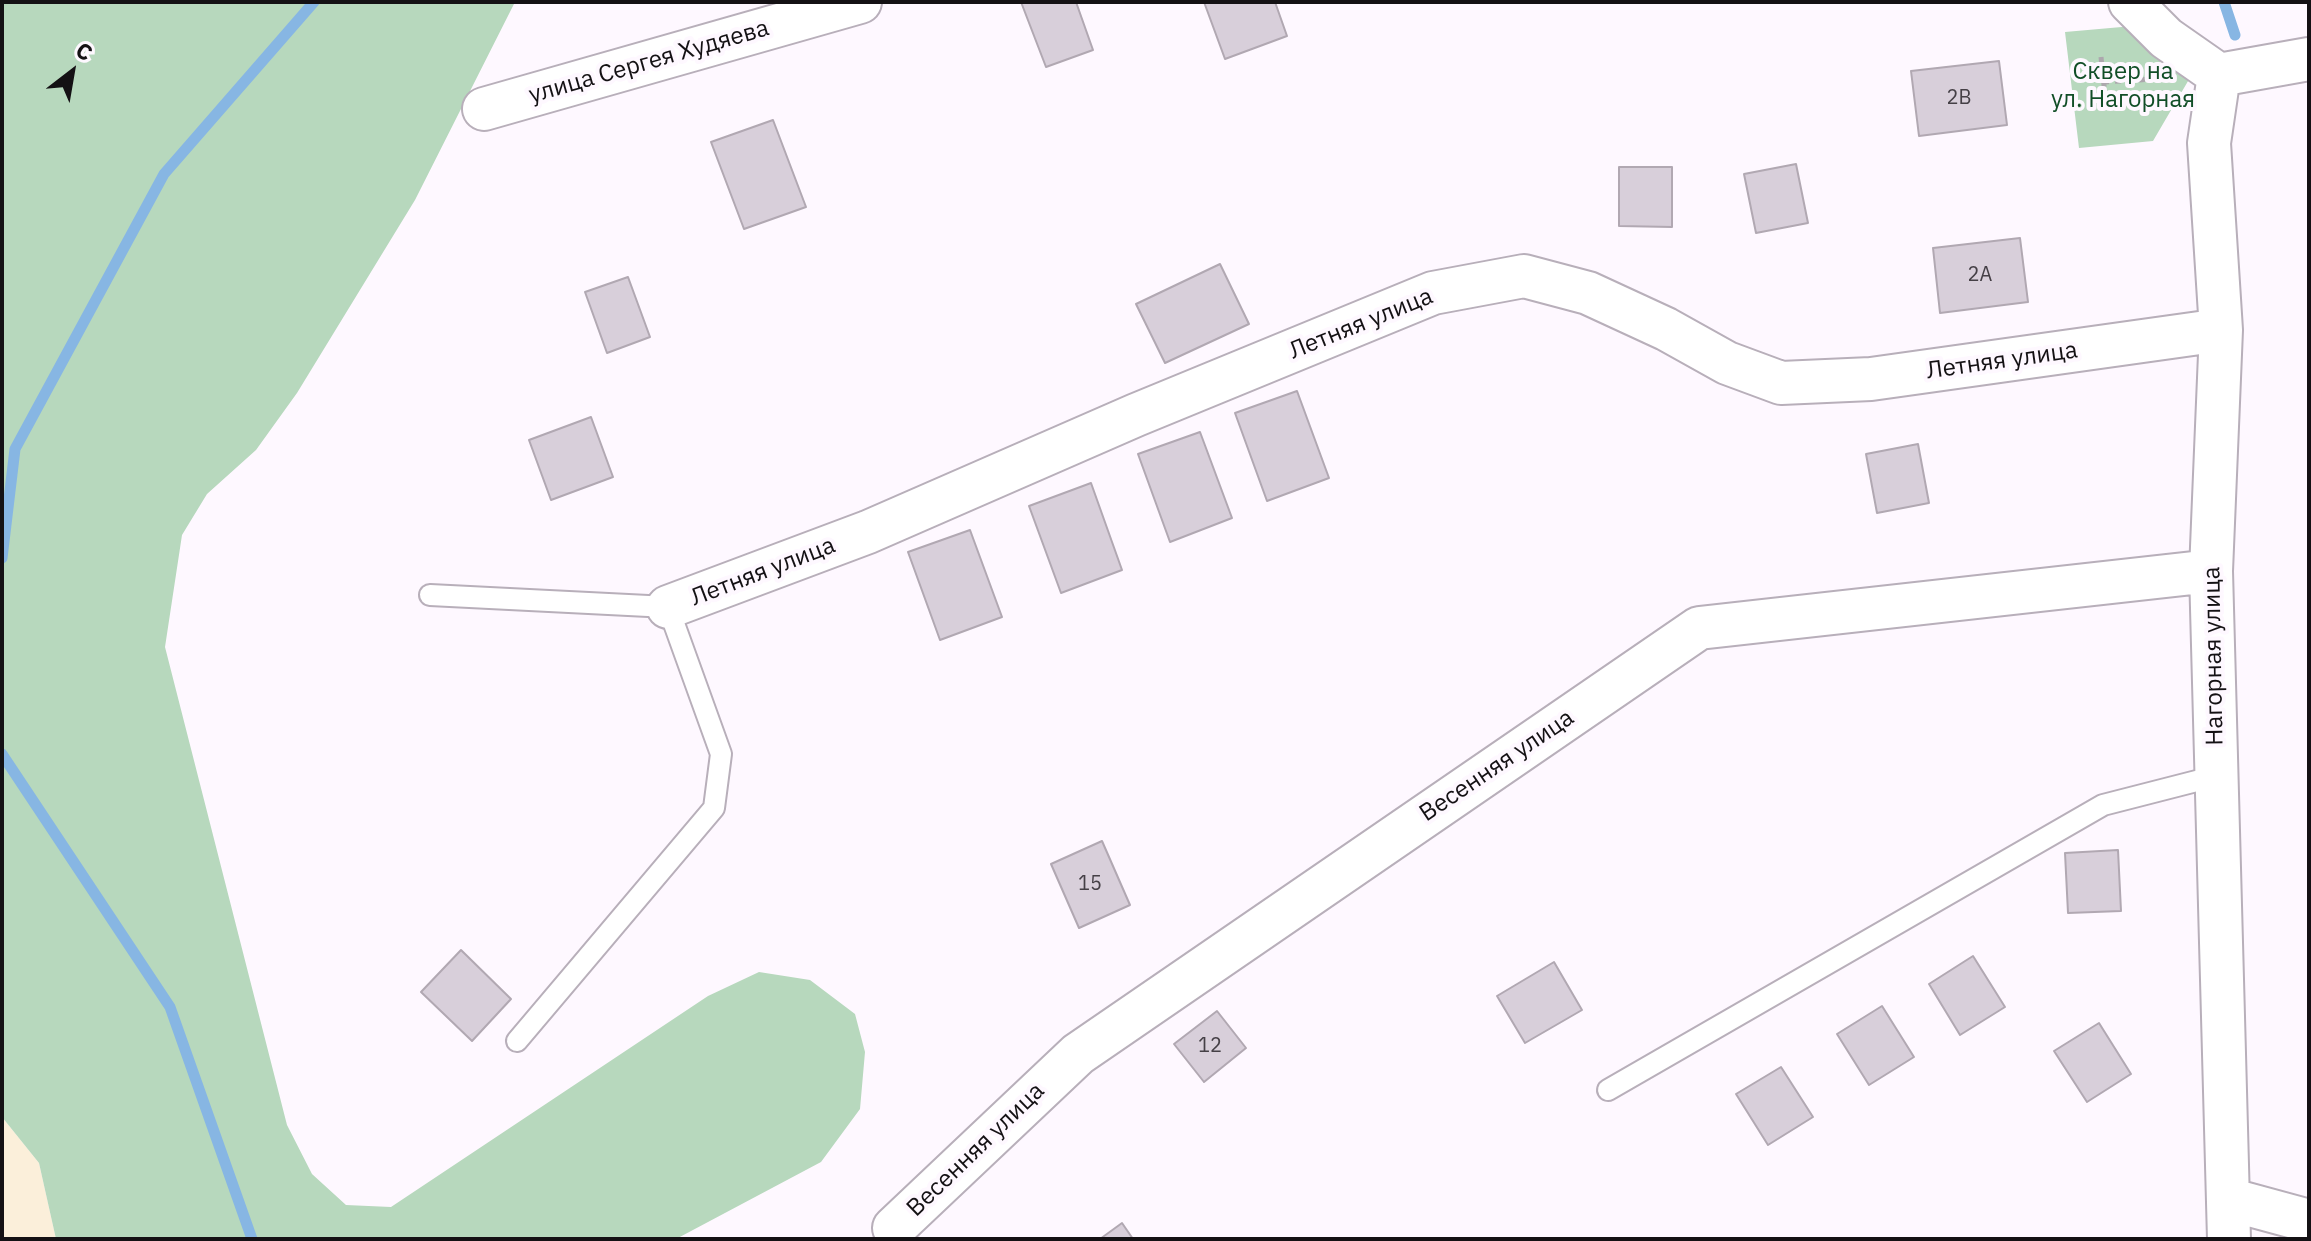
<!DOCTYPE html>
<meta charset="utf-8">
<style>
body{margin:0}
#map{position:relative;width:2311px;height:1241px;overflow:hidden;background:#fef8ff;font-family:"IBM Plex Sans",sans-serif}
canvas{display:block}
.frame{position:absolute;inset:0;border:4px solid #141114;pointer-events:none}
.north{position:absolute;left:32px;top:32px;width:80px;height:80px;-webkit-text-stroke:6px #fef8ff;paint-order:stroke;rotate:31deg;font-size:22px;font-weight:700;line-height:32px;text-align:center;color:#141114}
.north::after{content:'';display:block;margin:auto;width:28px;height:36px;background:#141114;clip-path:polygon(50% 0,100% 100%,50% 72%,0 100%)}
</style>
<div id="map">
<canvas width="2311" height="1241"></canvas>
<div class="frame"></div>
<div class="north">С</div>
</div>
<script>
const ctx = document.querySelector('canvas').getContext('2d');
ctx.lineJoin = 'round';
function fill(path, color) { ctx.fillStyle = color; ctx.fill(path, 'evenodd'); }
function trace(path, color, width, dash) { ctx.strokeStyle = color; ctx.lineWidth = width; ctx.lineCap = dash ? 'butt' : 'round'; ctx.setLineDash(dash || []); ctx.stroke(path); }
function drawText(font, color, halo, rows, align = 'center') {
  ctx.font = font + ' "IBM Plex Sans",sans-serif'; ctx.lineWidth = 8; ctx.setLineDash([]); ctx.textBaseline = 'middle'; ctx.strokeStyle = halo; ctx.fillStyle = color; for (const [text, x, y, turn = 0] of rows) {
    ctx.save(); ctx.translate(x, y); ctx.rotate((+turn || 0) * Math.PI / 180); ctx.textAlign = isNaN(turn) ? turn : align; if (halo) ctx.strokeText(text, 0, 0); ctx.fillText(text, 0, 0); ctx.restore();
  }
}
fill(new Path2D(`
 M 2,1117 L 39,1163 L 56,1239 L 2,1239 Z`), '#fbefda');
fill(new Path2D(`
 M 2,2 L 515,2 L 415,200 L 297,393 L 256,450 L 207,494 L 182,535 L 165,647 L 287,1125 L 312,1174 L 346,1205 L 391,1207 L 708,996 L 759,972 L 810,980 L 855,1014 L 865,1052 L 860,1109 L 821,1162 L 676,1239 L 56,1239 L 39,1163 L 2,1117 Z
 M 2133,26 L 2191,76 L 2153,141 L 2079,148 L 2065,32 Z`), '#b7d8bd');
trace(new Path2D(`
 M 2224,2 L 2235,35
 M 2,558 L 15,449 L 164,174 L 314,2
 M 2,754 L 170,1007 L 252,1239`), '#87b6e3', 11);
const building = new Path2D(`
 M 1021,2 L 1076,2 L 1093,50 L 1046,67 Z
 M 1204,2 L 1275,2 L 1287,36 L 1225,59 Z
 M 1999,61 L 2007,125 L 1919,136 L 1911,71 Z
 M 773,120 L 806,207 L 744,229 L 711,142 Z
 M 1796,164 L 1808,223 L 1756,233 L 1744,174 Z
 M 1619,167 L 1672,167 L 1672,227 L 1619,226 Z
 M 2020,238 L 2028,302 L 1940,313 L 1933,248 Z
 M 1220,264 L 1249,324 L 1165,363 L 1136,304 Z
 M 628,277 L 650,337 L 607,353 L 585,292 Z
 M 1297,391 L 1329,478 L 1267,501 L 1235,413 Z
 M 591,417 L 613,477 L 551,500 L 529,440 Z
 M 1200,432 L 1232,518 L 1170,542 L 1138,454 Z
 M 1918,444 L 1929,503 L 1877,513 L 1866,454 Z
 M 1091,483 L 1122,570 L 1061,593 L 1029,506 Z
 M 970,530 L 1002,617 L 940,640 L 908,552 Z
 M 1102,841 L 1130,905 L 1079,928 L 1051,864 Z
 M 2118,850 L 2121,911 L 2068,913 L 2065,853 Z
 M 461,950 L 511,999 L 472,1041 L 421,992 Z
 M 1973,956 L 2005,1007 L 1960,1035 L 1929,984 Z
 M 1554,962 L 1582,1010 L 1525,1043 L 1497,996 Z
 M 1882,1006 L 1914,1057 L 1869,1085 L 1837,1034 Z
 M 1217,1011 L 1246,1048 L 1204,1082 L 1174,1044 Z
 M 2099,1023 L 2131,1074 L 2087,1102 L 2054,1051 Z
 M 1781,1067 L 1813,1117 L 1768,1145 L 1736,1094 Z
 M 1122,1223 L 1133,1239 L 1100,1239 Z`);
fill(building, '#d8cfda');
trace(building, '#b1a8b2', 2);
const lane = new Path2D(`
 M 430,595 L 668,607 L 721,754 L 714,808 L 517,1041
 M 1608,1090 L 2103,805 L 2216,776`);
const street = new Path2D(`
 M 2130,2 L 2166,38 L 2219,75
 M 2219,75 L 2209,143 L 2221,330 L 2211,571 L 2229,1239
 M 2219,75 L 2309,59
 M 484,109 L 860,2
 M 668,607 L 868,532 L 1136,415 L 1433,293 L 1524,276 L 1588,293 L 1666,329 L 1727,363 L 1781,383 L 1871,379 L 2221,330
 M 2228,1199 L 2309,1221
 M 894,1228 L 1078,1054 L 1699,628 L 2211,571`);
trace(lane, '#b8afba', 24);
trace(street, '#b8afba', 46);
trace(new Path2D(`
 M 2101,57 L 2106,104
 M 2103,82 L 2154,79`), '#aca7ad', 5, [6, 6]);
trace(lane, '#fff', 20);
trace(street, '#fff', 42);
drawText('20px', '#454046', null, [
 ["2В",1959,98],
 ["2А",1980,275],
 ["15",1090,884],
 ["12",1210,1046]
]);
drawText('24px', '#141114', '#fef8ff', [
 ["улица Сергея Худяева",649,62,-16],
 ["Летняя улица",1361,324,-22],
 ["Летняя улица",2002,361,-8],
 ["Летняя улица",763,572,-21],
 ["Нагорная улица",2214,656,-91],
 ["Весенняя улица",1497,766,-34],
 ["Весенняя улица",976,1150,-44]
]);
drawText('24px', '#114e27', '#fef8ff', [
 ["Сквер на",2123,72],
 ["ул. Нагорная",2123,100]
]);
</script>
